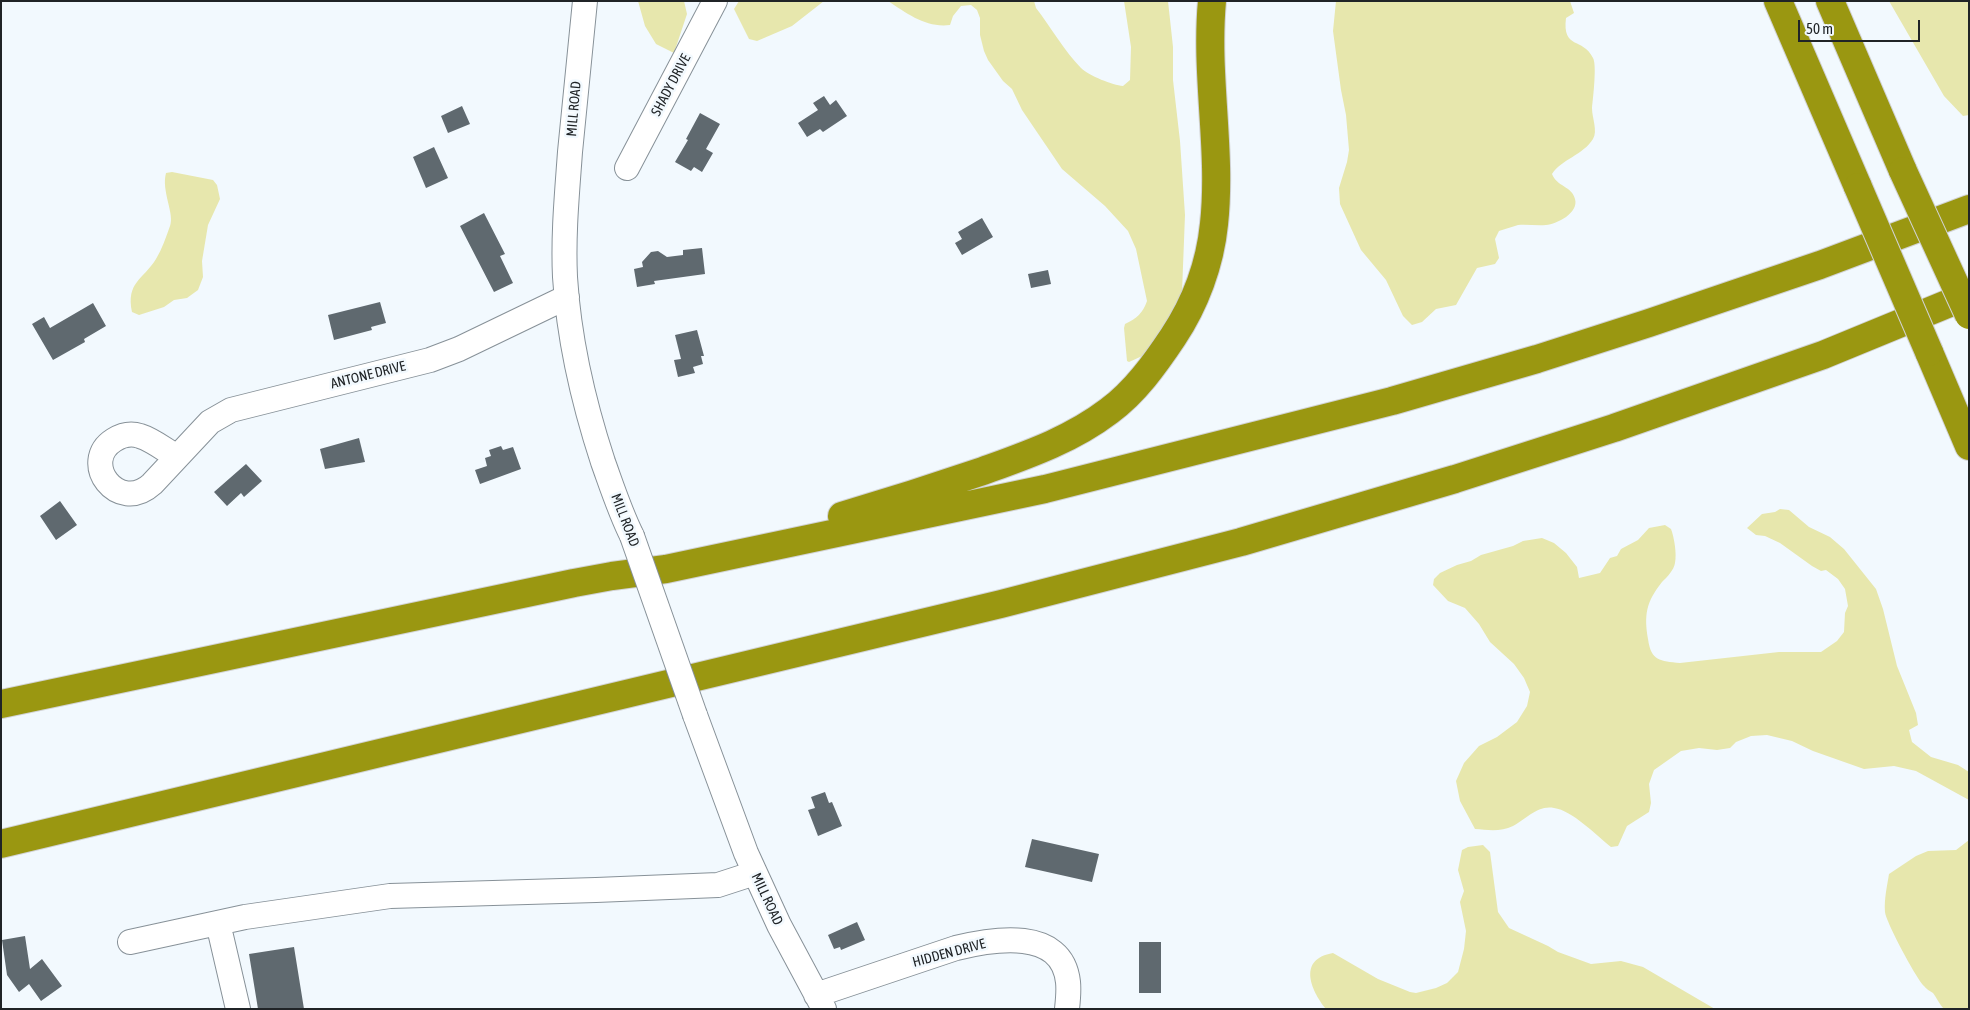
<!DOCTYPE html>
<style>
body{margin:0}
#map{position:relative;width:1970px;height:1010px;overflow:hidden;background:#f2f9fe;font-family:"Asap Condensed",sans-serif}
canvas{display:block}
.frame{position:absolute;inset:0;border:2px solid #202427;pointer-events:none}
.scale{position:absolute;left:1798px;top:20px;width:122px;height:22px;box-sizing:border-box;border:2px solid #202427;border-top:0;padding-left:6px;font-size:15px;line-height:18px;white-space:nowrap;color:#202427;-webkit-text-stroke:4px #f2f9fe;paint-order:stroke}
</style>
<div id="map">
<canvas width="1970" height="1010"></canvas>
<div class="frame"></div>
<div class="scale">50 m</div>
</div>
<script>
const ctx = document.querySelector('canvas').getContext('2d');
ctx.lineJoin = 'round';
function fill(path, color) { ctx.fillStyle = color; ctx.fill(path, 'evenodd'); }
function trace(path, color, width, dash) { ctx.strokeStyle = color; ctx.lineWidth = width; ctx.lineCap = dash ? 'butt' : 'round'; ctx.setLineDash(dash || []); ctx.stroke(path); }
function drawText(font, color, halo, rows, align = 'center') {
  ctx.font = font + ' "Asap Condensed",sans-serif'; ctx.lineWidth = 5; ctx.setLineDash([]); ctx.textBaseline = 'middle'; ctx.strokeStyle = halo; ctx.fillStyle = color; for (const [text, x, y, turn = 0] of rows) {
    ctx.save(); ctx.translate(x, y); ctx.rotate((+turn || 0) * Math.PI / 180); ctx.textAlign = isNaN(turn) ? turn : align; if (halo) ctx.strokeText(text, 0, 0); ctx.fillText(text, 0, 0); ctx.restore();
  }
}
fill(new Path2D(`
 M 638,1 L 684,1 L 687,14 L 674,53 L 656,44 L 645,26 Z
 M 739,1 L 824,1 L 792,26 L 757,41 L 749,39 L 734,9 Z
 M 888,1 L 1034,1 L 1036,8 C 1050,26 1065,52 1081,68 C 1089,76 1113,85 1123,86 L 1130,80 L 1131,47 L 1124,1 L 1168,1 L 1173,47 L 1173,80 L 1180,141 L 1185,215 L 1182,292 L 1171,332 L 1160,348 L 1129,362 L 1127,361 L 1124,328 L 1125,324 C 1136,319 1143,313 1147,301 L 1136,249 L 1128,231 L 1105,206 L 1062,169 L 1022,110 L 1012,89 L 1003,81 L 988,60 L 984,51 L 980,35 L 980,18 L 977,10 L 971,5 L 961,6 L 953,16 L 950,25 C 926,28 908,14 888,1 Z
 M 1336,1 L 1570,1 L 1574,13 L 1566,18 C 1562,50 1583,37 1593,58 C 1597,65 1593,98 1592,108 C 1592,118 1598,131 1593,139 C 1583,155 1562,159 1552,174 C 1557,187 1572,186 1575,199 C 1579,213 1557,224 1546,225 C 1537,226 1527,224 1518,225 C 1512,227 1505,229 1499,231 L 1495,239 L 1499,258 L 1495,264 L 1477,268 L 1456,305 L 1436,309 L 1422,322 L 1412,325 L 1403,316 L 1386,280 L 1361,250 L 1340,204 L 1339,188 L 1347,162 L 1349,150 L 1346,115 L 1341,90 L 1333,31 Z
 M 1889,1 L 1969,1 L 1969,115 L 1963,116 L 1944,96 Z
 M 172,172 L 213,180 L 217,185 L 220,199 L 208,225 L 202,261 L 203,277 L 198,290 L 187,298 L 174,300 L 164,307 L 139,315 L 132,312 C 126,282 143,280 156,259 C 162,249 166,237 170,226 C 175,214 161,191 166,173 Z
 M 1780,509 L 1789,510 L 1809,527 L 1830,537 L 1844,549 L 1876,589 L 1883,609 L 1897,666 L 1916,713 L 1918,725 L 1909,730 L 1912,742 L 1931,757 L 1958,765 L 1969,772 L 1969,800 L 1916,771 L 1894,766 L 1864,769 L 1813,751 L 1792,741 L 1767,735 L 1751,736 L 1736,742 L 1730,748 L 1717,750 L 1699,748 L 1681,751 L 1654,770 L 1649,784 L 1651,803 L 1649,812 L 1627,826 L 1618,846 L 1611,847 C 1597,836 1572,810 1554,808 C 1537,805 1527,819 1513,826 C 1501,832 1488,830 1475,829 L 1460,801 L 1456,781 L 1464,763 L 1479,746 L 1497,737 L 1517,722 L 1527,706 L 1530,692 L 1524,678 L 1514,664 L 1490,642 L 1479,624 L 1465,608 L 1448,601 L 1433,585 L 1434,579 L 1440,573 L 1457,565 L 1471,561 L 1481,555 L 1513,546 L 1523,541 L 1542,538 L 1554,543 L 1566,553 L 1577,567 L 1579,578 L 1600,573 L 1610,558 L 1617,556 L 1621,549 L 1638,540 L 1649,528 L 1665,525 L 1671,529 C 1674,537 1677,553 1675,563 C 1674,570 1667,577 1662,582 C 1646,602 1644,615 1648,639 C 1651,661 1660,661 1680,663 L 1779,652 L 1821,652 L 1837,641 L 1844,632 L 1845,613 L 1848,606 L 1845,589 L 1838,579 L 1826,570 L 1821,571 L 1812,566 L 1780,543 L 1765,536 L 1756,535 L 1747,528 L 1762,514 L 1775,512 Z
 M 1969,840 L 1969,1009 L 1944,1009 C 1939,1004 1937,998 1933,993 C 1930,991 1926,989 1924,986 C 1916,978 1886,922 1885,912 C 1884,899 1887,887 1889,874 L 1916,856 L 1928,851 L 1956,850 Z
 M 1483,845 L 1490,852 L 1498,912 L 1509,928 L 1548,946 L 1558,952 L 1591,964 L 1621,961 L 1643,967 L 1715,1009 L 1326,1009 C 1310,989 1298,959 1333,953 L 1378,979 L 1410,992 L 1416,993 L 1436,988 L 1447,983 L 1458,972 L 1464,949 L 1466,931 L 1460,902 L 1464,891 L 1458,870 L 1462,850 L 1468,847 Z`), '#e7e7ad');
fill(new Path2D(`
 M 824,96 L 830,105 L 836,100 L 847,116 L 823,132 L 820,129 L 807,137 L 798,123 L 818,110 L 813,103 Z
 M 462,106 L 470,124 L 448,133 L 441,116 Z
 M 700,113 L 720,124 L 706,149 L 713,153 L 702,172 L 694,167 L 691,171 L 675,162 L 688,140 L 686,139 Z
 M 434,147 L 448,178 L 426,188 L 413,157 Z
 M 484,213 L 505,254 L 500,256 L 513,283 L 494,292 L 460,226 Z
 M 982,218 L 993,237 L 962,255 L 955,243 L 962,239 L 958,232 Z
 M 702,248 L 705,274 L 654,281 L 655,284 L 637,287 L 634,269 L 643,267 L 642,262 L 651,252 L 658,251 L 667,257 L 683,255 L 683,250 Z
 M 1048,270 L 1051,284 L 1031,288 L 1028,274 Z
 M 380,302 L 386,323 L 371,327 L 372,330 L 334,340 L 328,315 Z
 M 93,303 L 106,326 L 84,339 L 85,342 L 53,360 L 32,324 L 44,317 L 50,328 Z
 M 697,330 L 704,356 L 701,356 L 703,364 L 693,367 L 695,373 L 678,377 L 674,360 L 681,359 L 675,335 Z
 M 359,438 L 365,462 L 325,469 L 320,449 Z
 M 501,446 L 503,450 L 513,447 L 521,469 L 480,484 L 475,470 L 487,466 L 485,458 L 491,456 L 489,450 Z
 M 246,464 L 262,481 L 244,497 L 241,493 L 227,506 L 214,492 Z
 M 60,501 L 77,525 L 56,540 L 40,516 Z
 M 825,792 L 829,803 L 832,802 L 842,826 L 818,836 L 808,810 L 815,808 L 811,797 Z
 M 1032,839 L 1099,854 L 1092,882 L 1025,867 Z
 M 857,922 L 865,940 L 841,950 L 840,947 L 834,949 L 828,935 Z
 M 25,936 L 30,969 L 42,959 L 62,986 L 41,1001 L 29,984 L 19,992 L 7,975 L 2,940 Z
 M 1139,942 L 1161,942 L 1161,993 L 1139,993 Z
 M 294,947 L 304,1009 L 258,1009 L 249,954 Z`), '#5f696f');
const minor = new Path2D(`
 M 585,1 C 580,52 575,102 570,152 C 567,194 563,235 565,277 C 569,341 583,401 603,462 C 612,487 620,512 632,536
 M 627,168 L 715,1
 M 177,457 C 165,450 153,440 140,436 C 131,433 122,435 114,440 C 79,462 118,515 152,484 L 210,422 L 231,410 L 430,360 L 459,349 L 567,297
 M 695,715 L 746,853 L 779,925 L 824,1009
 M 218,923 L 238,1009
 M 130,942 L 245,917 L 390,896 L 596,890 L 718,885 L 755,873
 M 816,995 L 956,948 C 993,939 1062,927 1068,982 C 1069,991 1068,1000 1067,1009`);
const highway = new Path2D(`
 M 1778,1 L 1858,187
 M 1830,1 L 1903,171
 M 1929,352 L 1969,446
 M 842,516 C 889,502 936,487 983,471 C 1027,455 1071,440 1109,411 C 1135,392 1155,364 1173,337 C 1195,304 1210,264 1214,224 C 1222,151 1205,76 1212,1
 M 1,704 L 574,583 L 612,576 L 666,569 L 1045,489 L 1392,401 L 1537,359 L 1649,323 L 1820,265 L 1969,209
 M 1,844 L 1001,604 L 1241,542 L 1455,479 L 1614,428 L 1823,355 L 1969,295`);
trace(minor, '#879198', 26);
trace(highway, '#d2d3d4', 30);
trace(minor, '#fff', 24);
trace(highway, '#9a9711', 28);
const minorBridge = new Path2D(`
 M 632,536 L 695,715`);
const highwayBridge = new Path2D(`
 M 1903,171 L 1969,315
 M 1858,187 L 1929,352`);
trace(minorBridge, '#879198', 26, []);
trace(highwayBridge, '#d2d3d4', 30, []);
trace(minorBridge, '#fff', 24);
trace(highwayBridge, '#9a9711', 28);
drawText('14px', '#202427', '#f2f9fe', [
 ["SHADY DRIVE",671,85,-62],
 ["MILL ROAD",574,109,-85],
 ["ANTONE DRIVE",368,375,-14],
 ["MILL ROAD",625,520,69],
 ["MILL ROAD",767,899,65],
 ["HIDDEN DRIVE",949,953,-15]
]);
</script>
